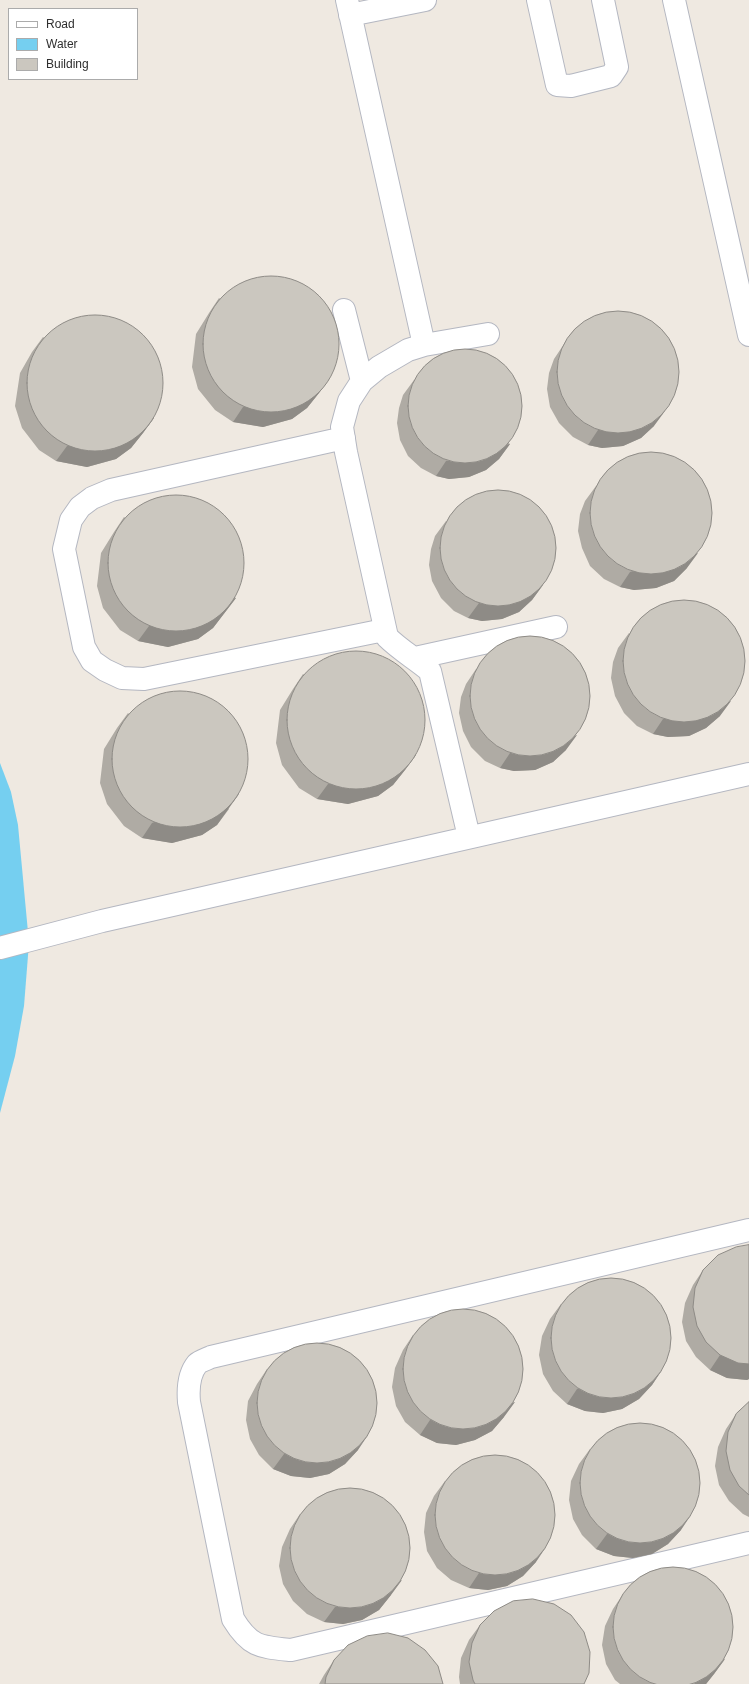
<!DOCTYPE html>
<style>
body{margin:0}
#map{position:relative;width:749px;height:1684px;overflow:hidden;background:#efe9e1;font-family:Arial,sans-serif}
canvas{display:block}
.legend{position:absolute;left:8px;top:8px;width:130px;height:72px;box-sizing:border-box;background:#fff;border:1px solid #ababab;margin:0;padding:5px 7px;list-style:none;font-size:12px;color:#2e2e2e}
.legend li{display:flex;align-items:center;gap:8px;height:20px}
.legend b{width:20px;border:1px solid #ababab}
</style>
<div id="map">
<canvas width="749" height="1684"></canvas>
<ul class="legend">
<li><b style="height:5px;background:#fff"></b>Road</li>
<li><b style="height:11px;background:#75cff0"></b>Water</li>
<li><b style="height:11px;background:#cbc7bf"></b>Building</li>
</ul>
</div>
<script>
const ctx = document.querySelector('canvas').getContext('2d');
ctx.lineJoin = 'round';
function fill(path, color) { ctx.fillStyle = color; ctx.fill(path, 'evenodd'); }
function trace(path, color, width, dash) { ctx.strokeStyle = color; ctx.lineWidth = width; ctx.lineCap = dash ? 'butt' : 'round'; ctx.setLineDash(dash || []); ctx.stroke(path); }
fill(new Path2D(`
 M 0,763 L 11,792 L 18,825 L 29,943 L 24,1006 L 15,1056 L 0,1113 Z`), '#75cff0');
const minor = new Path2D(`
 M 347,0 L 424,345
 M 538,0 L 557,85 L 571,86 L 611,76 L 617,67 L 603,0
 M 674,0 L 749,335
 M 350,15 L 425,0
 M 344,310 L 362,381
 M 344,438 L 111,490 L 92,498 L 80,507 L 71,520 L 64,549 L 84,647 L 92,661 L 105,670 L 122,678 L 144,679 L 384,630
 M 415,658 L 556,627
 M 469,837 L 430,671 C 416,659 400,650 387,637 L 346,452 L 342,427 L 349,401 L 362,381 L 379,367 L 408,350 L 424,345 L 488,334
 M 0,948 L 102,921 L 749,774
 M 749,1230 L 211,1357 C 207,1359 200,1361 197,1364 C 188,1375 188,1390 189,1402 L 233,1619 C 250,1647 260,1647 291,1650 L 749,1543`);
trace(minor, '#b4b7c1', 24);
trace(minor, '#fff', 22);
fill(new Path2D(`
 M 219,298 L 330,378 L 319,393 L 307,408 L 292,419 L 263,427 L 233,422 L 215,410 L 198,389 L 192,367 L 196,334 L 209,313 Z
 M 43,337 L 154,418 L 143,433 L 131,448 L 116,459 L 87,467 L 56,461 L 39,450 L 22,428 L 15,406 L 20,373 L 32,352 Z
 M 564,344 L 654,426 L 641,438 L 623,446 L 602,448 L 588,445 L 573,437 L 559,423 L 550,407 L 547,389 L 549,373 L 554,359 Z
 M 414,380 L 510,444 L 499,459 L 486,470 L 469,477 L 449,479 L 436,476 L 421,468 L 408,456 L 400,440 L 397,423 L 399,408 L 403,395 Z
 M 596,486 L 687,568 L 674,581 L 656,588 L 634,590 L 620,587 L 604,579 L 590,566 L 582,548 L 578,531 L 580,514 L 585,501 Z
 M 124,517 L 236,598 L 213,628 L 198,639 L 168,647 L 138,641 L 120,630 L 103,608 L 97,586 L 101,553 L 114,532 Z
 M 446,521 L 543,585 L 532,600 L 519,612 L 502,619 L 482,621 L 468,618 L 454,611 L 441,598 L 432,581 L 429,565 L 431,549 L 435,536 Z
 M 629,633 L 720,716 L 706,728 L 689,736 L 668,737 L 653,734 L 637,726 L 624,713 L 615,696 L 611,678 L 613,662 L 618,648 Z
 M 476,669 L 566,750 L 553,762 L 535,770 L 514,771 L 500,768 L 485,761 L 471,747 L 463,731 L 459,713 L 461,697 L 466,684 Z
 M 303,674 L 416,755 L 405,770 L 393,785 L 378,796 L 348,804 L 317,799 L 299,788 L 282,765 L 276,743 L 280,710 L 293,689 Z
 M 128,713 L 229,809 L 217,825 L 202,835 L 172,843 L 142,838 L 124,826 L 107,804 L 100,783 L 104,749 L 117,728 Z
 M 749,1245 L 749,1379 L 747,1380 L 727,1378 L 710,1370 L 696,1357 L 686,1341 L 682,1322 L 685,1303 L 693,1285 L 703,1270 Z
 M 561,1304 L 662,1370 L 652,1385 L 639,1399 L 622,1409 L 603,1413 L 585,1411 L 567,1404 L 553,1391 L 543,1374 L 539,1355 L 542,1336 L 550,1319 Z
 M 413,1335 L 504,1417 L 492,1431 L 475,1440 L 456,1445 L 437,1443 L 420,1435 L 405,1422 L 396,1406 L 392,1387 L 395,1368 L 403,1350 Z
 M 267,1369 L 358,1450 L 345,1464 L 329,1474 L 310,1478 L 291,1476 L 273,1469 L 259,1455 L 250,1439 L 246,1420 L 248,1401 L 257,1384 Z
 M 749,1402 L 749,1517 L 743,1514 L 729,1501 L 719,1485 L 715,1466 L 718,1447 L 726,1429 L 736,1414 Z
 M 590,1449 L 681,1530 L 668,1544 L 652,1554 L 633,1558 L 614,1556 L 596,1549 L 582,1535 L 573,1519 L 569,1500 L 571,1481 L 579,1464 Z
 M 445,1481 L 536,1562 L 523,1576 L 507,1586 L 488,1590 L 469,1588 L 451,1580 L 437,1568 L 427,1551 L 424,1532 L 426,1513 L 434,1496 Z
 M 300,1514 L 391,1595 L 379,1610 L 362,1620 L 343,1624 L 324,1622 L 307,1614 L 293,1601 L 283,1584 L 279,1566 L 282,1547 L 290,1529 Z
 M 623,1594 L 725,1659 L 714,1674 L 706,1684 L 620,1684 L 615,1680 L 606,1664 L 602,1645 L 605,1626 L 613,1609 Z
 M 480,1625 L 584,1684 L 460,1684 L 459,1677 L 461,1658 L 469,1640 Z
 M 334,1660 L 443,1684 L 319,1684 L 324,1675 Z`), '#afaba4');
fill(new Path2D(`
 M 330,378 L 319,393 L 307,408 L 292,419 L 263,427 L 233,422 L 243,407 Z
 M 665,411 L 654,426 L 641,438 L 623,446 L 602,448 L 588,445 L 598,430 Z
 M 154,418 L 143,433 L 131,448 L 116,459 L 87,467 L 56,461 L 67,446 Z
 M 510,444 L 499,459 L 486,470 L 469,477 L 449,479 L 436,476 L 446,461 Z
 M 698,553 L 687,568 L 674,581 L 656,588 L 634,590 L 620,587 L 630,572 Z
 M 543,585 L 532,600 L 519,612 L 502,619 L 482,621 L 468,618 L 479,603 Z
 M 236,598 L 213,628 L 198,639 L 168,647 L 138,641 L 149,626 Z
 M 731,701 L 720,716 L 706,728 L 689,736 L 668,737 L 653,734 L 663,719 Z
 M 577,735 L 566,750 L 553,762 L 535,770 L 514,771 L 500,768 L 510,753 Z
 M 416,755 L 405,770 L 393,785 L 378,796 L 348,804 L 317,799 L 328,784 Z
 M 239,794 L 217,825 L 202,835 L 172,843 L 142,838 L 152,823 Z
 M 720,1355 L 749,1364 L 749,1379 L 747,1380 L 727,1378 L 710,1370 Z
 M 662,1370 L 652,1385 L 639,1399 L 622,1409 L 603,1413 L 585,1411 L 567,1404 L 577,1389 Z
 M 515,1402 L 504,1417 L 492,1431 L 475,1440 L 456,1445 L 437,1443 L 420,1435 L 430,1420 Z
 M 368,1435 L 358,1450 L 345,1464 L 329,1474 L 310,1478 L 291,1476 L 273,1469 L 284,1454 Z
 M 691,1515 L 681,1530 L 668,1544 L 652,1554 L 633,1558 L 614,1556 L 596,1549 L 607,1534 Z
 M 546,1547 L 536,1562 L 523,1576 L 507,1586 L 488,1590 L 469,1588 L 479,1573 Z
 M 402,1580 L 391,1595 L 379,1610 L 362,1620 L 343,1624 L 324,1622 L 335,1607 Z
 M 725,1659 L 714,1674 L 706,1684 L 694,1684 Z`), '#8e8b86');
const building = new Path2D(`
 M203 344a68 68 0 1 1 136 0a68 68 0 1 1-136 0Z
 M557 372a61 61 0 1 1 122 0a61 61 0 1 1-122 0Z
 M27 383a68 68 0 1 1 136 0a68 68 0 1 1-136 0Z
 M408 406a57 57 0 1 1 114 0a57 57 0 1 1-114 0Z
 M590 513a61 61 0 1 1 122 0a61 61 0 1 1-122 0Z
 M440 548a58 58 0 1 1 116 0a58 58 0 1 1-116 0Z
 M108 563a68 68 0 1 1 136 0a68 68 0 1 1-136 0Z
 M623 661a61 61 0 1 1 122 0a61 61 0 1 1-122 0Z
 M470 696a60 60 0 1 1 120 0a60 60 0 1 1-120 0Z
 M287 720a69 69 0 1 1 138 0a69 69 0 1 1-138 0Z
 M112 759a68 68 0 1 1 136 0a68 68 0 1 1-136 0Z
 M 749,1245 L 749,1364 L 738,1363 L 720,1355 L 706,1342 L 697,1326 L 693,1307 L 695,1288 L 703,1270 L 718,1255 L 736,1247 Z
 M551 1338a60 60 0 1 1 120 0a60 60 0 1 1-120 0Z
 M403 1369a60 60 0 1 1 120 0a60 60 0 1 1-120 0Z
 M257 1403a60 60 0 1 1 120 0a60 60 0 1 1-120 0Z
 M 749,1402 L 749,1495 L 739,1486 L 730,1470 L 726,1451 L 728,1432 L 736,1414 Z
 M580 1483a60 60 0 1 1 120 0a60 60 0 1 1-120 0Z
 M435 1515a60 60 0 1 1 120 0a60 60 0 1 1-120 0Z
 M290 1548a60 60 0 1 1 120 0a60 60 0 1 1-120 0Z
 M613 1627a60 60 0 1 1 120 0a60 60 0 1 1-120 0Z
 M 533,1599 L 554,1604 L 571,1615 L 584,1632 L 590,1652 L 589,1673 L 584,1684 L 475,1684 L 473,1680 L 469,1662 L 472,1643 L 480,1625 L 494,1611 L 513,1601 Z
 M 388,1633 L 408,1638 L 425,1650 L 438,1666 L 443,1684 L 325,1684 L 326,1677 L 334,1660 L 348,1645 L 367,1636 Z`);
fill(building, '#cbc7bf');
trace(building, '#8e8b86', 1);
</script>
